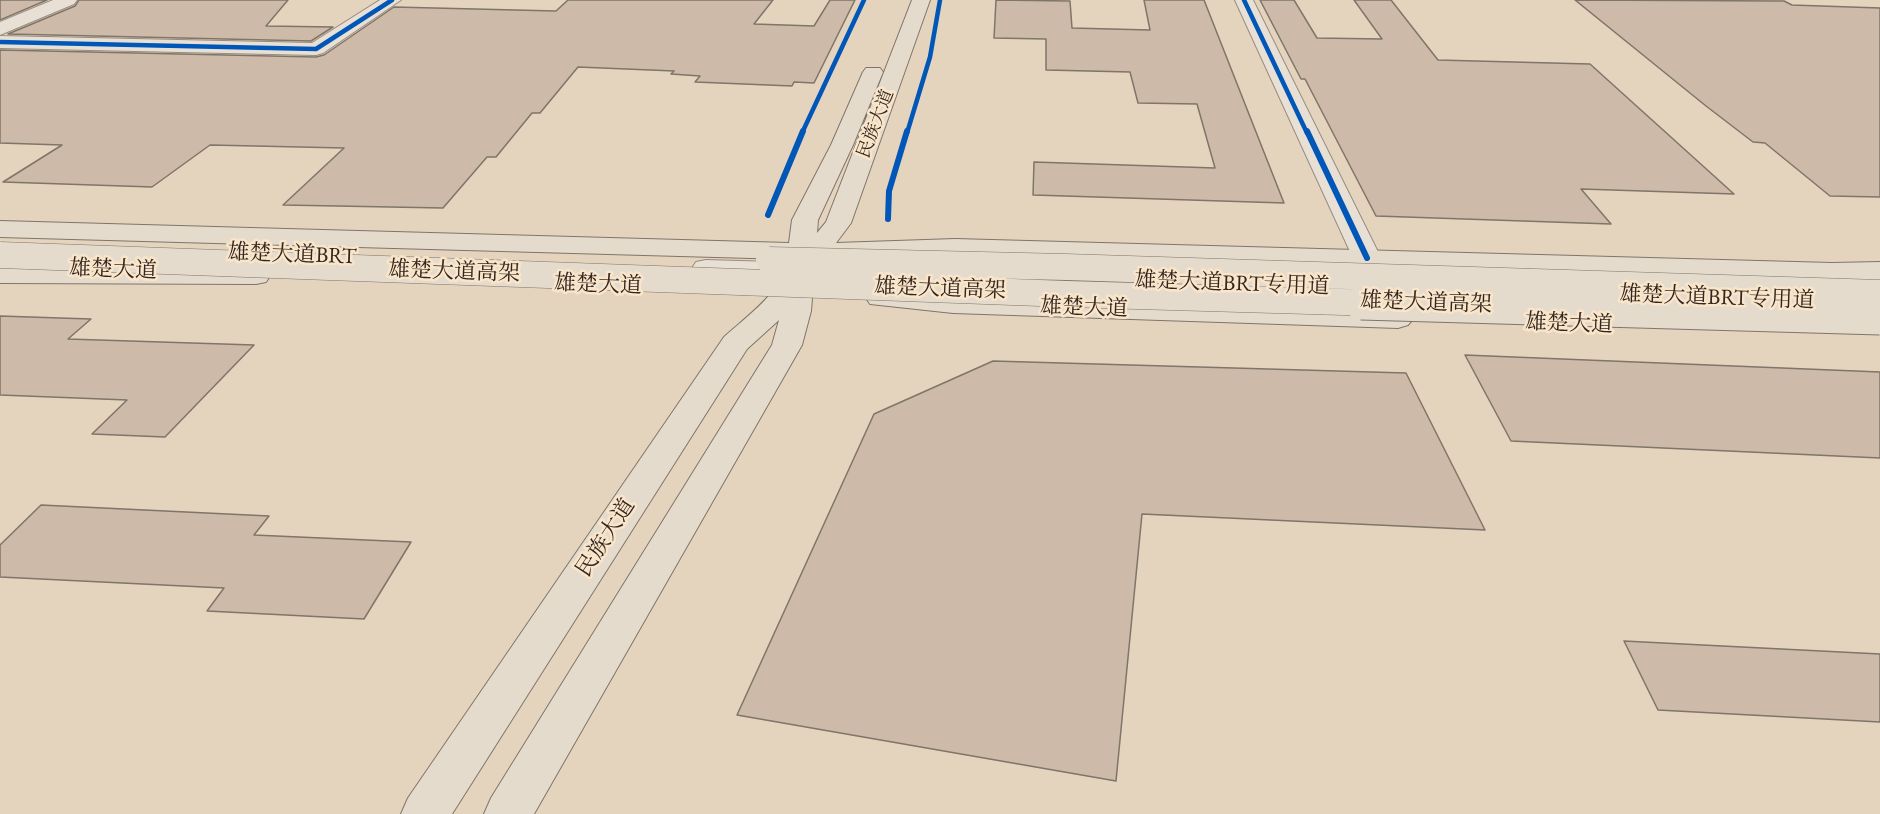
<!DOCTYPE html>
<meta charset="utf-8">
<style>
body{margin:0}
canvas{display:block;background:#e5d4bd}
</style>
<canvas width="1880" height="814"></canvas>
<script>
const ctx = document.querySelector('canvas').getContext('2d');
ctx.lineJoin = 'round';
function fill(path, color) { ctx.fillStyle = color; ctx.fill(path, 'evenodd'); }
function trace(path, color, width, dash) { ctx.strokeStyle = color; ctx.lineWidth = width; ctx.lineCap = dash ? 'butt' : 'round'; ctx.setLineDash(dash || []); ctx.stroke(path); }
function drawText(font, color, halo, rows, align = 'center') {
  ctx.font = font + ' "EB Garamond","Noto Serif SC",serif'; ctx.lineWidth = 5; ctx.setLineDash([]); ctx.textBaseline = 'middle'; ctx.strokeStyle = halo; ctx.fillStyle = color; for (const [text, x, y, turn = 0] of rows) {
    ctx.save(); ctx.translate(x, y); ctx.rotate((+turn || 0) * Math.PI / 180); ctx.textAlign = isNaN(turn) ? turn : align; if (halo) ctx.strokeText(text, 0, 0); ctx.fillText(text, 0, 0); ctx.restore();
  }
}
const building = new Path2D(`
 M 0,0 L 47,0 L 0,20 Z
 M 79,0 L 288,0 L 266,26 L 333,27 L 311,41 L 8,34 L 75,6 Z
 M 568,0 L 773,0 L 754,24 L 814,26 L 830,0 L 855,0 L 814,83 L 794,82 L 792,86 L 695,82 L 700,76 L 671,74 L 674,71 L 578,67 L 540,113 L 532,113 L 496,157 L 487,157 L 443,208 L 283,205 L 344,148 L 210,145 L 152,187 L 3,182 L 62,145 L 0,143 L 0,50 L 316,57 L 324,55 L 394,7 L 556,11 Z
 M 996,0 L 1070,1 L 1072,28 L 1150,30 L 1144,0 L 1204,0 L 1284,203 L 1033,195 L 1034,162 L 1215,168 L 1197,104 L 1138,103 L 1130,72 L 1046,70 L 1046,39 L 994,38 Z
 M 1260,0 L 1294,0 L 1317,38 L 1382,39 L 1354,0 L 1391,0 L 1438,60 L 1590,64 L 1734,194 L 1581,189 L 1611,224 L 1376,216 L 1305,79 L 1301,79 Z
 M 1575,0 L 1784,1 L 1792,5 L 1880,8 L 1880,197 L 1830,196 L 1765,143 L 1753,142 L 1706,106 Z
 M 0,316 L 91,319 L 68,339 L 254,345 L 165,437 L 92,434 L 127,400 L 0,395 Z
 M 1465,355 L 1880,372 L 1880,458 L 1511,441 Z
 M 993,361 L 1406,373 L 1485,530 L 1142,514 L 1116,781 L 737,715 L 874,414 Z
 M 41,505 L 269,516 L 254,535 L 411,542 L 364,619 L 207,611 L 224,588 L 0,577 L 0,545 Z
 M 1624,641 L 1880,654 L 1880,722 L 1658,710 Z`);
fill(building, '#cdbaa8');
trace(building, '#7f7569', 1.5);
const minor = new Path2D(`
 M 53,0 L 77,0 L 74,4 L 0,35 L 0,22 Z
 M 380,0 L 401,0 L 323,53 L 316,55 L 0,48 L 0,36 L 312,43 Z
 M 1235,0 L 1253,0 L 1381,258 L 1377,264 L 1367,266 L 1357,264 L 1353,258 Z
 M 706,260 L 808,263 L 818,265 L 822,271 L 818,277 L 808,279 L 706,276 L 696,274 L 692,268 L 696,262 Z`);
const major = new Path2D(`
 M 912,0 L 930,0 L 851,223 L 836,243 L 955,239 L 1832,263 L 1880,268 L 1880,284 L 1832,279 L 955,255 L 824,260 L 814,274 L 811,311 L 802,345 L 534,814 L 484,814 L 491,798 L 772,345 L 779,320 L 747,349 L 452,814 L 401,814 L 408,798 L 724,337 C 747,316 784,291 787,259 L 0,237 L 0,221 L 789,243 L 792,220 L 831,145 L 863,72 L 866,68 L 880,68 L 883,72 L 853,145 L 818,220 L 817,233 L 826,222 Z
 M 880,289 L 953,295 L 1398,310 L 1408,313 L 1413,319 L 1408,325 L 1398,328 L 953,313 L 870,304 L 866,298 L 870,292 Z`);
const highway = new Path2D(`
 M 1880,262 L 1880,278 L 1832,279 L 1822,277 L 1818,271 L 1822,265 L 1832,263 Z
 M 0,267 L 256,268 L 266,270 L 270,276 L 266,282 L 256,284 L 0,283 Z`);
trace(minor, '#978c7f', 2);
trace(major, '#7f7569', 2);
trace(highway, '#7f7569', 2);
fill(minor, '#e8e0d5');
fill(major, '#e5dbcd');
fill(highway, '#e5dbcd');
const highwayBridgeFar1 = new Path2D(`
 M 0,255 L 1067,294 L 1412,304
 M 769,260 L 1066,267 L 1880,293`);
const highwayBridge = new Path2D(`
 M 1361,303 L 1880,318`);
trace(highwayBridgeFar1, '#7f7569', 27, []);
trace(highwayBridge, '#7f7569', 35, []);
trace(highwayBridgeFar1, '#e5dbcd', 26);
trace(highwayBridge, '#e5dbcd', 33);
trace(new Path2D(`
 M 1244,0 L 1307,133
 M 0,42 L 316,49 L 392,0
 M 802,133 L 864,0
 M 907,133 L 930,57 L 940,0`), '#0057b8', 4.5);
trace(new Path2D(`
 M 1307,131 L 1367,258
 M 768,215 L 803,131
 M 888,219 L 889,191 L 907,131`), '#0057b8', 6);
drawText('18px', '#32251f', '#f9e5c9', [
 ["民族大道",876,124,-69]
]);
drawText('22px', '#32251f', '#f9e5c9', [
 ["雄楚大道BRT",292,255,2],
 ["雄楚大道",113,270,2],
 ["雄楚大道高架",454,272,2],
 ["雄楚大道BRT专用道",1232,284,2],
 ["雄楚大道",598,285,2],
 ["雄楚大道高架",940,289,2],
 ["雄楚大道BRT专用道",1717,298,2],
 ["雄楚大道高架",1426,303,2],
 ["雄楚大道",1084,308,2],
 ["雄楚大道",1569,324,2],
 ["民族大道",606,538,-57]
]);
</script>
